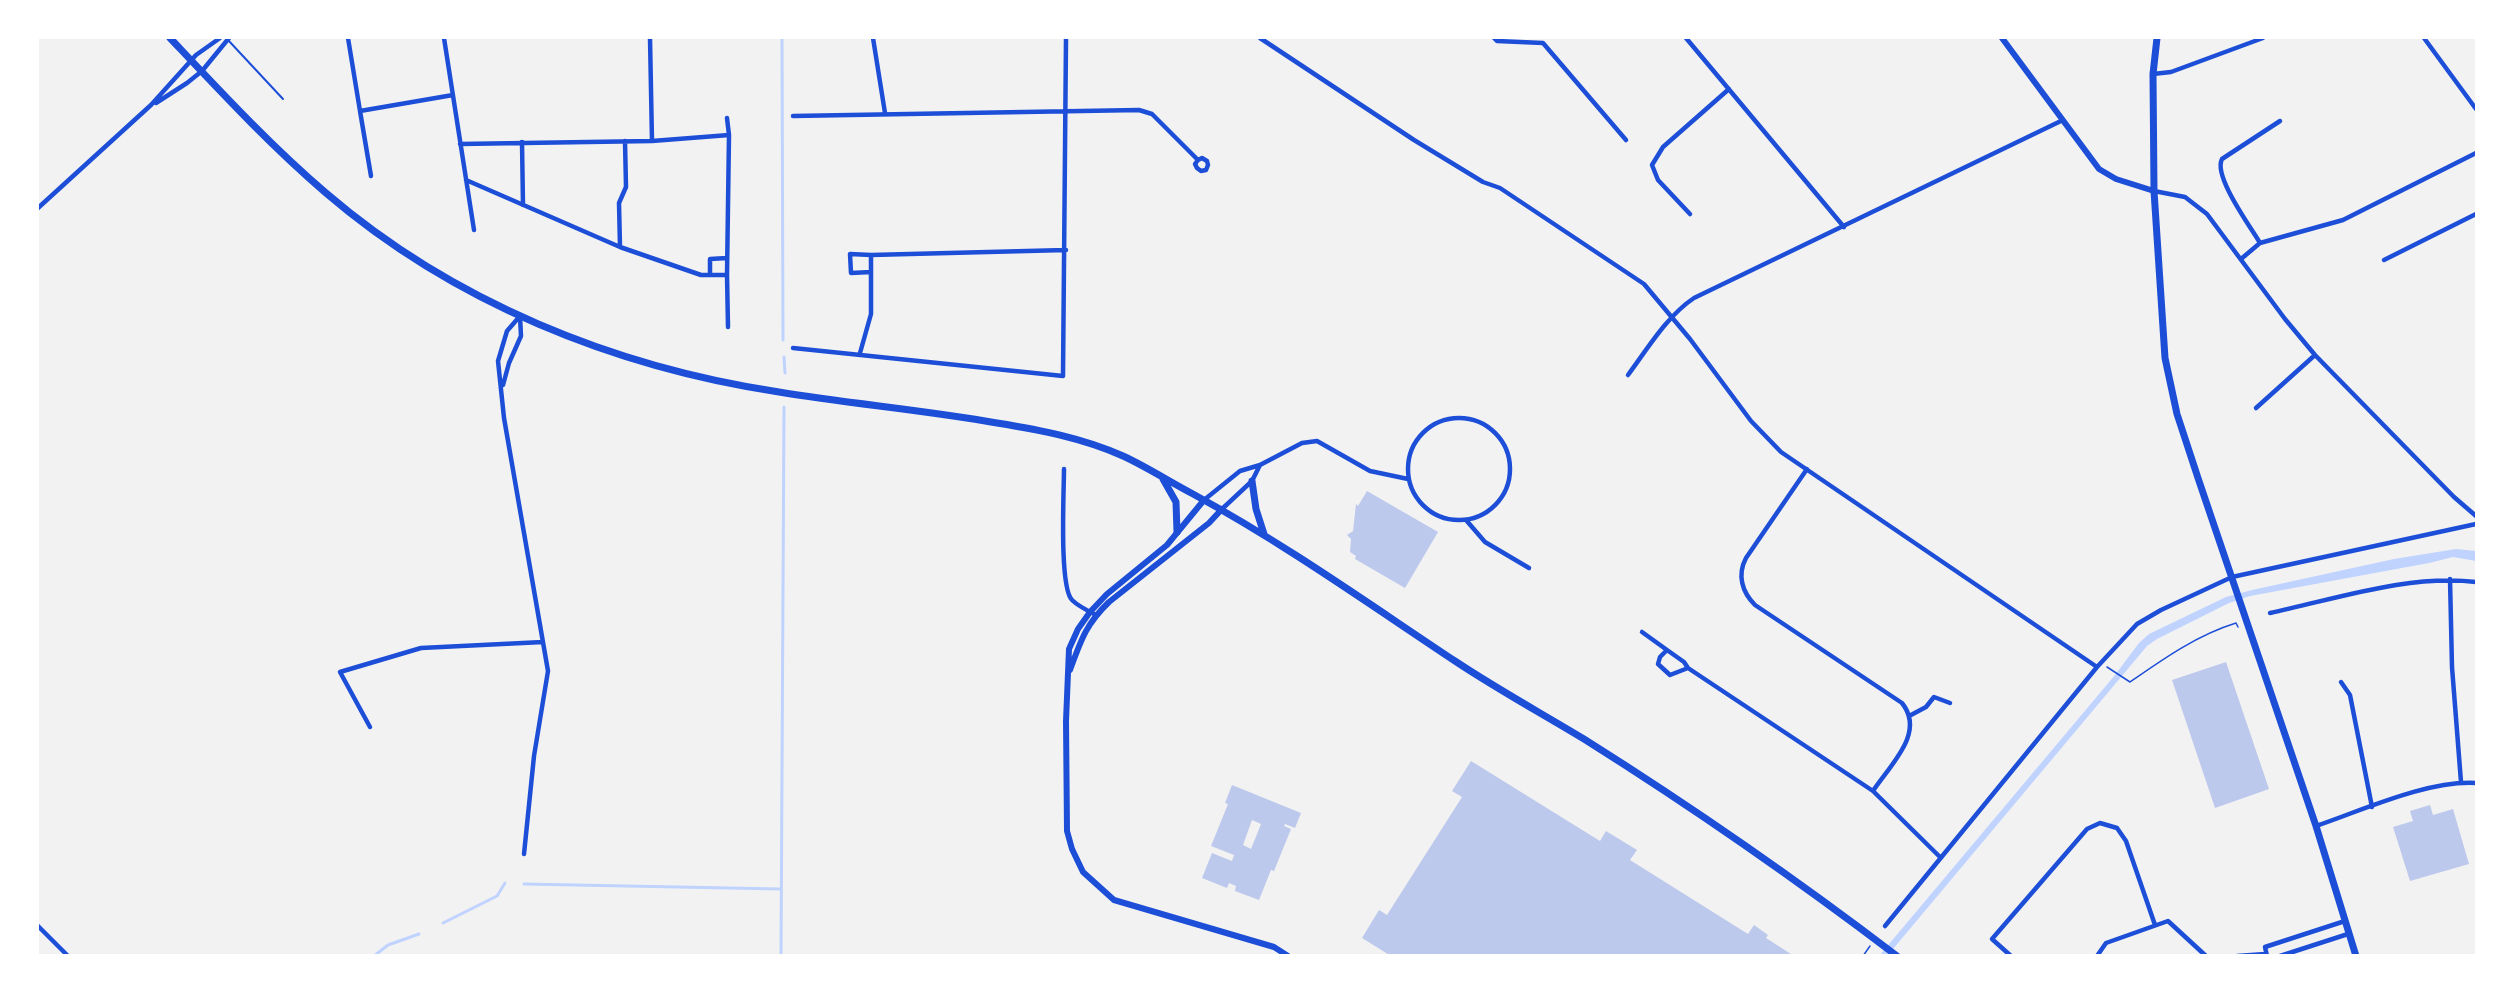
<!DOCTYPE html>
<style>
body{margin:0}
#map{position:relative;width:2514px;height:993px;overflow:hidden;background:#f2f2f2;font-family:"DM Sans",sans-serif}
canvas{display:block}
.frame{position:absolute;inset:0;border:39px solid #fff;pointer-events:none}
</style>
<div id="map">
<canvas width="2514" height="993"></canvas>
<div class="frame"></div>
</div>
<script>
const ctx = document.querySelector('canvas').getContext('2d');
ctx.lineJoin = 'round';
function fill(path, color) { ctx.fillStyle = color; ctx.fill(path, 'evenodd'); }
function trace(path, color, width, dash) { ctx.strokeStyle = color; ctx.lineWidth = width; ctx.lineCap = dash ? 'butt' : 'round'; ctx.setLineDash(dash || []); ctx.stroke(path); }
fill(new Path2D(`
 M 2456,549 L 2476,551 L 2476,561 L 2453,557 L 2429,563 L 2250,596 L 2229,603 L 2157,639 L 2147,646 L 1888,955 L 1879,956 L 2115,675 L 2139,643 L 2149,634 L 2226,597 L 2252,590 L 2394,559 Z`), '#bfd3fe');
trace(new Path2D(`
 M 782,38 L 783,340
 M 784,357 L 785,373
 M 524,884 L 780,889
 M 443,923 L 497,896 L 505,883
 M 374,956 L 388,945 L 419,934
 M 781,956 L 784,407`), '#bfd3fe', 3);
fill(new Path2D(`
 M 1367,491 L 1438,532 L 1405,588 L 1355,559 L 1356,556 L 1350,552 L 1351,539 L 1347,535 L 1353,531 L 1356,504 L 1358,506 Z
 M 2226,662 L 2269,789 L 2215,808 L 2172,680 Z
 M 1471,761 L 1600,841 L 1606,831 L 1637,850 L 1630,860 L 1748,934 L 1754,925 L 1768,935 L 1766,938 L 1794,956 L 1391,956 L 1362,938 L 1379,910 L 1387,915 L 1462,797 L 1452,791 Z
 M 1232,785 L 1301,813 L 1295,828 L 1285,824 L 1284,826 L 1291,829 L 1274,871 L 1271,870 L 1259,900 L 1235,891 L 1236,886 L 1229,883 L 1227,888 L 1202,878 L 1212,853 L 1232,861 L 1234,855 L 1211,846 L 1228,804 L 1225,803 ZM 1252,820 L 1261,824 L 1251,849 L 1243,845 Z
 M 2430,805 L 2433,815 L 2453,809 L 2469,864 L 2410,881 L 2393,827 L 2413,821 L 2410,811 Z`), '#bdc9ec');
trace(new Path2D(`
 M 2107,667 L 2130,682 C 2163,659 2197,635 2236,623 L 2238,627
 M 1863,956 L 1870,946`), '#1d4ed8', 1.5);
trace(new Path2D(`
 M 228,40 L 283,99`), '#1d4ed8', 2);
trace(new Path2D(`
 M 348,38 L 360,111 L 453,95
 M 444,38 L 474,230
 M 650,38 L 652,141
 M 873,38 L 885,113
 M 1260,38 L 1414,140 L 1483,182 L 1500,188 L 1644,284 L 1690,339 L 1751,421 L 1781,452 L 2097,667
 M 1494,38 L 1497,41 L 1543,43 L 1626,140
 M 1686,38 L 1844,227
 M 2424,38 L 2476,109
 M 2153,74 L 2171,72 L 2263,38
 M 156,103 L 187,83 L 202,71 L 229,38
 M 360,111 L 371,176
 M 793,116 L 1139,110 L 1152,114 L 1198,160 L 1202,158 L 1207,161 L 1208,165 L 1206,170 L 1201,171 L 1197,168 L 1195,164 L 1198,160
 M 522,142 L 523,205
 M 460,144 L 652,141 L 729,135
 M 466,180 L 620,247 L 701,275 L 727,275 L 729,135 L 727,118
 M 2154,191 L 2185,197 L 2207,214 L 2285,319 L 2315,355 L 2454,497 L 2476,516
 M 38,208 L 151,105 L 196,55 L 220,38
 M 1690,214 L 1658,180 L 1652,165 L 1663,147 L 1729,89
 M 2260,243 C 2250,226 2213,176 2222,159 L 2280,121
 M 620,247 L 619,203 L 626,187 L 625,141
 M 2241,259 L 2260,243 L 2343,220 L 2476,153
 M 2384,260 L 2476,214
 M 871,272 L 851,273 L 850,254 L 871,255
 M 710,275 L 710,259 L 727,258
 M 727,275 L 728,327
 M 520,316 L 507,331 L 498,361 L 504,418 L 548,671 L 534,756 L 524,854
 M 793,348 L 1063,376 L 1066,38
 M 860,353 L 871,314 L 871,255 L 1066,250
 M 1628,375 C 1648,348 1667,316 1694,298 L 2063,120
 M 503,385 L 509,363 L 521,336 L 520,316
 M 2256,408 L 2315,355
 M1408 469a51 51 0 1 1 102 0a51 51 0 1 1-102 0Z
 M 1064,469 C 1064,491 1059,587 1072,600 C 1078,606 1088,611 1096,615
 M 1807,469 L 1746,558 C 1737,575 1742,592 1755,605 L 1902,703 C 1926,733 1890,765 1873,791
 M 1204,500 L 1240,471 L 1260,465 L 1302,443 L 1317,441 L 1370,471 L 1408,479
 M 1222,509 L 1252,481 L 1260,465
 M 1466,520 L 1485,542 L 1529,568
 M 2450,579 L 2452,667 L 2461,782
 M 2270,613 C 2336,599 2408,574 2476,582
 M 1642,632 L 1667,650
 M 1688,668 L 1670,675 L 1658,664 L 1660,657 L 1667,650 L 1684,662 L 1688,668 L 1873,791 L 1941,858
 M 2341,682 L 2350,695 L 2372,807
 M 1911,715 L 1926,707 L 1934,697 L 1950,703
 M 370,727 L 340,672 L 421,648 L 543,642
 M 2316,826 C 2363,810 2428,780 2476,783
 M 38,926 L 68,956
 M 1885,926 L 2097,667 L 2137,624 L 2161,610 L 2232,577 L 2476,524
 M 2011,956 L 1992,939 L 2087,829 L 2100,823 L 2117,828 L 2126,841 L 2155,925
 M 2097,956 L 2106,943 L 2168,921 L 2206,956
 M 2237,956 L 2265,954
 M 2267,956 L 2265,947 L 2345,921
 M 2280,956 L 2348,934`), '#1d4ed8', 4.5);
trace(new Path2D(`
 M 2002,38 L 2099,169 L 2116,179 L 2154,191
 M 1204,500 L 1167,545 L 1107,594 L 1090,612 L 1078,629 L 1069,649 L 1066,721 L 1067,831 L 1072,849 L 1083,872 L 1114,900 L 1274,947 L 1288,956
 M 1070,670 C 1081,640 1086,624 1109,602 L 1209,523 L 1222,509`), '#1d4ed8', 6);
trace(new Path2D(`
 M 170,38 C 220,91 270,145 326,193 C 453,302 614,367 779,392 C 852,404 925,410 997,423 C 1040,430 1083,438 1123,456 C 1147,467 1170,482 1193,494 C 1285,544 1369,604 1455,661 C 1497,689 1541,713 1584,739 C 1692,807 1796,879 1897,956
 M 2157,38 L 2153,74 L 2154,191 L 2165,358 L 2177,414 L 2198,478 L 2316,826 L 2356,956
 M 1163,479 L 1176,502 L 1177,532
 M 1252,481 L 1256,509 L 1264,534`), '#1d4ed8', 7);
</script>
